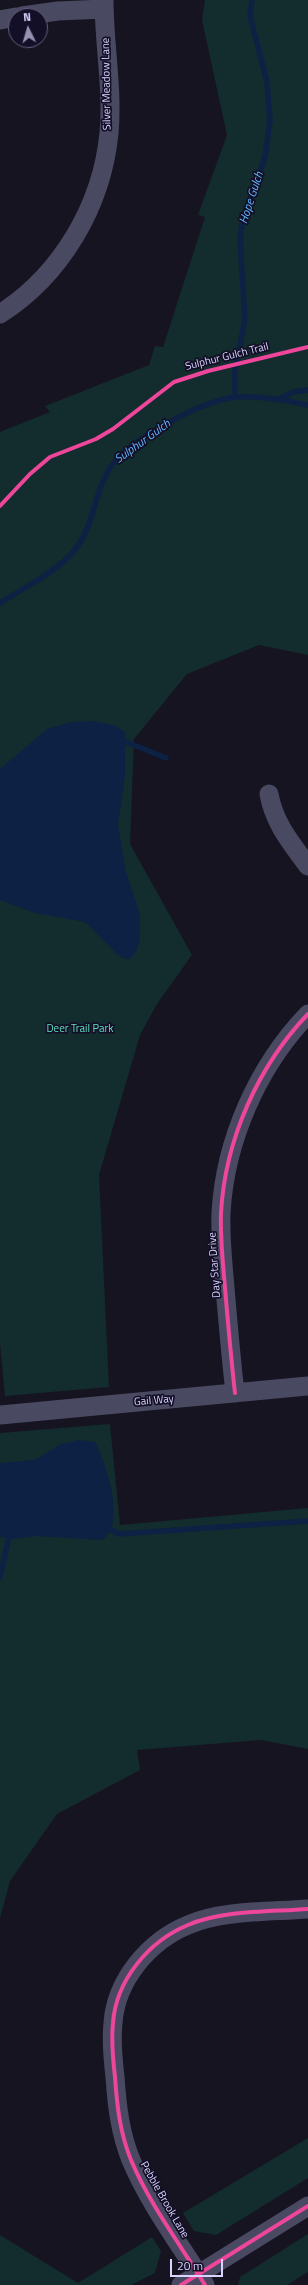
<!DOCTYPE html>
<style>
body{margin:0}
#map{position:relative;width:308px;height:2285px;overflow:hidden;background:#161421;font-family:"Titillium Web",sans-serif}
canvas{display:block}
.north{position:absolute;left:8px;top:8px;width:40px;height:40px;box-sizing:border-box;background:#130f26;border:1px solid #625e7d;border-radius:50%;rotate:355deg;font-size:11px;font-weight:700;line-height:16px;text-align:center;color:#d9d4ff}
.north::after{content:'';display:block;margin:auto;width:14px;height:18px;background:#9591b1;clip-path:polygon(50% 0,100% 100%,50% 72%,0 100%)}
.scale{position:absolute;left:170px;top:2259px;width:53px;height:18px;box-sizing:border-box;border:2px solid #d9d4ff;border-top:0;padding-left:5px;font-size:12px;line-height:14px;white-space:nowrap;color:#d9d4ff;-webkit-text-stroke:3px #130f26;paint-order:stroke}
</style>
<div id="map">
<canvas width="308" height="2285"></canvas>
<div class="north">N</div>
<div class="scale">20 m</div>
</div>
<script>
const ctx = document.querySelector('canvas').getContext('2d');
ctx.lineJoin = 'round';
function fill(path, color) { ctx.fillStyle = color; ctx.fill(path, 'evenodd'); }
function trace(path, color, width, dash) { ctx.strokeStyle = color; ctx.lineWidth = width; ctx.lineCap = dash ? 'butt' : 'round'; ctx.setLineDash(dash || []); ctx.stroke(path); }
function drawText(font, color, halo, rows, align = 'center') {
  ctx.font = font + ' "Titillium Web",sans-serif'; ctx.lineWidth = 3.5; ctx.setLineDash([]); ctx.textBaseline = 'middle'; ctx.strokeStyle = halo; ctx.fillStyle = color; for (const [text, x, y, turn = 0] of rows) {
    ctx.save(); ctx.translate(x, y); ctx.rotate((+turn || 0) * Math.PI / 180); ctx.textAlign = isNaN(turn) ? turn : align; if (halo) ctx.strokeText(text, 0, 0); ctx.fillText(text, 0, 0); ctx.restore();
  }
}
fill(new Path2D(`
 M 205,0 L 308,0 L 308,655 L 259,645 L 187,674 L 134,739 L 130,844 L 192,955 L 157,1004 L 140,1035 L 99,1175 L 109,1387 L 5,1396 L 0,1343 L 0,432 L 50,412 L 45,406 L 149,365 L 155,346 L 163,347 L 205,217 L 198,215 L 227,135 L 202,20 Z
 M 110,1424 L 120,1525 L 308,1508 L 308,1749 L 261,1740 L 137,1750 L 140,1770 L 57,1814 L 10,1881 L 0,1918 L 0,1433 Z
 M 308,2138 L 308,2178 L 216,2235 L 194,2231 L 183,2213 Z
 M 308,2234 L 308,2272 L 287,2285 L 238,2285 L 240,2277 Z
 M 0,2235 L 78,2283 L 152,2237 L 161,2251 L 155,2273 L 131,2285 L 0,2285 Z`), '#132c2d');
fill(new Path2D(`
 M 93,721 L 113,725 L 125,732 L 125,776 L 118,825 L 126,872 L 140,915 L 140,939 L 136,952 L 130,959 L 123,958 L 117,954 L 85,922 L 35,913 L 0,900 L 0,769 L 47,729 L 71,722 Z
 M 79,1440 L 95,1442 C 106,1463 127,1525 102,1540 L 35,1536 L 14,1539 L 0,1537 L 0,1463 L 35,1460 L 61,1444 Z`), '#0d2144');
trace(new Path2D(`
 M 235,397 L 235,371 L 245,319 L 240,239 L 242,224 L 265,157 L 270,121 L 267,82 L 250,16 L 252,0
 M 280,398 L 294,392 L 308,390
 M 0,603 C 25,587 55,573 74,551 C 95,526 93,492 112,465 C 131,439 203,400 236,397 C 259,396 285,400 308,405
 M 119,739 L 166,758
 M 105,1527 L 119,1534 L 308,1521
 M 0,1577 L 10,1533`), '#0d2144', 5.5);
trace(new Path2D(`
 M 22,16 L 58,11 L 104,9
 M 0,20 L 16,17
 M 0,314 C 61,275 102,206 109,133 C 113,89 104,44 104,0
 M 269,794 C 274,823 291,843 308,866
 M 235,1393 C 231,1358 228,1323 225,1288 C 223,1263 220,1238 221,1213 C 225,1140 258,1066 308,1014
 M 0,1415 L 308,1386
 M 181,2285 L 308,2206
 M 205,2285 C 180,2244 150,2205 131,2160 C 120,2133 117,2106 115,2077 C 113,2060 111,2041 113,2023 C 116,1980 149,1941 188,1925 C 222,1910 271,1912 308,1909`), '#4a4962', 19);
trace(new Path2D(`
 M 0,506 L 30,474 L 50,457 L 96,439 L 113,429 L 174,382 L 208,371 L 308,347
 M 235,1393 C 231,1358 228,1323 225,1288 C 223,1263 220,1238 221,1213 C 225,1140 258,1066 308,1014
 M 181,2285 L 308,2206
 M 205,2285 C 180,2244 150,2205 131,2160 C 120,2133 117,2106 115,2077 C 113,2060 111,2041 113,2023 C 116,1980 149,1941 188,1925 C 222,1910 271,1912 308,1909`), '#ed469a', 4);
drawText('11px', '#d9d4ff', '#130f26', [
 ["Silver Meadow Lane",107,84,-91],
 ["Sulphur Gulch Trail",227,357,-14],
 ["Day Star Drive",215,1265,-94],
 ["Gail Way",154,1401,-5],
 ["Pebble Brook Lane",164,2200,60]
]);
drawText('11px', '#5fe0c0', '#130f26', [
 ["Deer Trail Park",80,1029]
]);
drawText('italic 12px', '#62b6ff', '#130f26', [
 ["Hope Gulch",252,198,-72],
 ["Sulphur Gulch",143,442,-36]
]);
</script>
